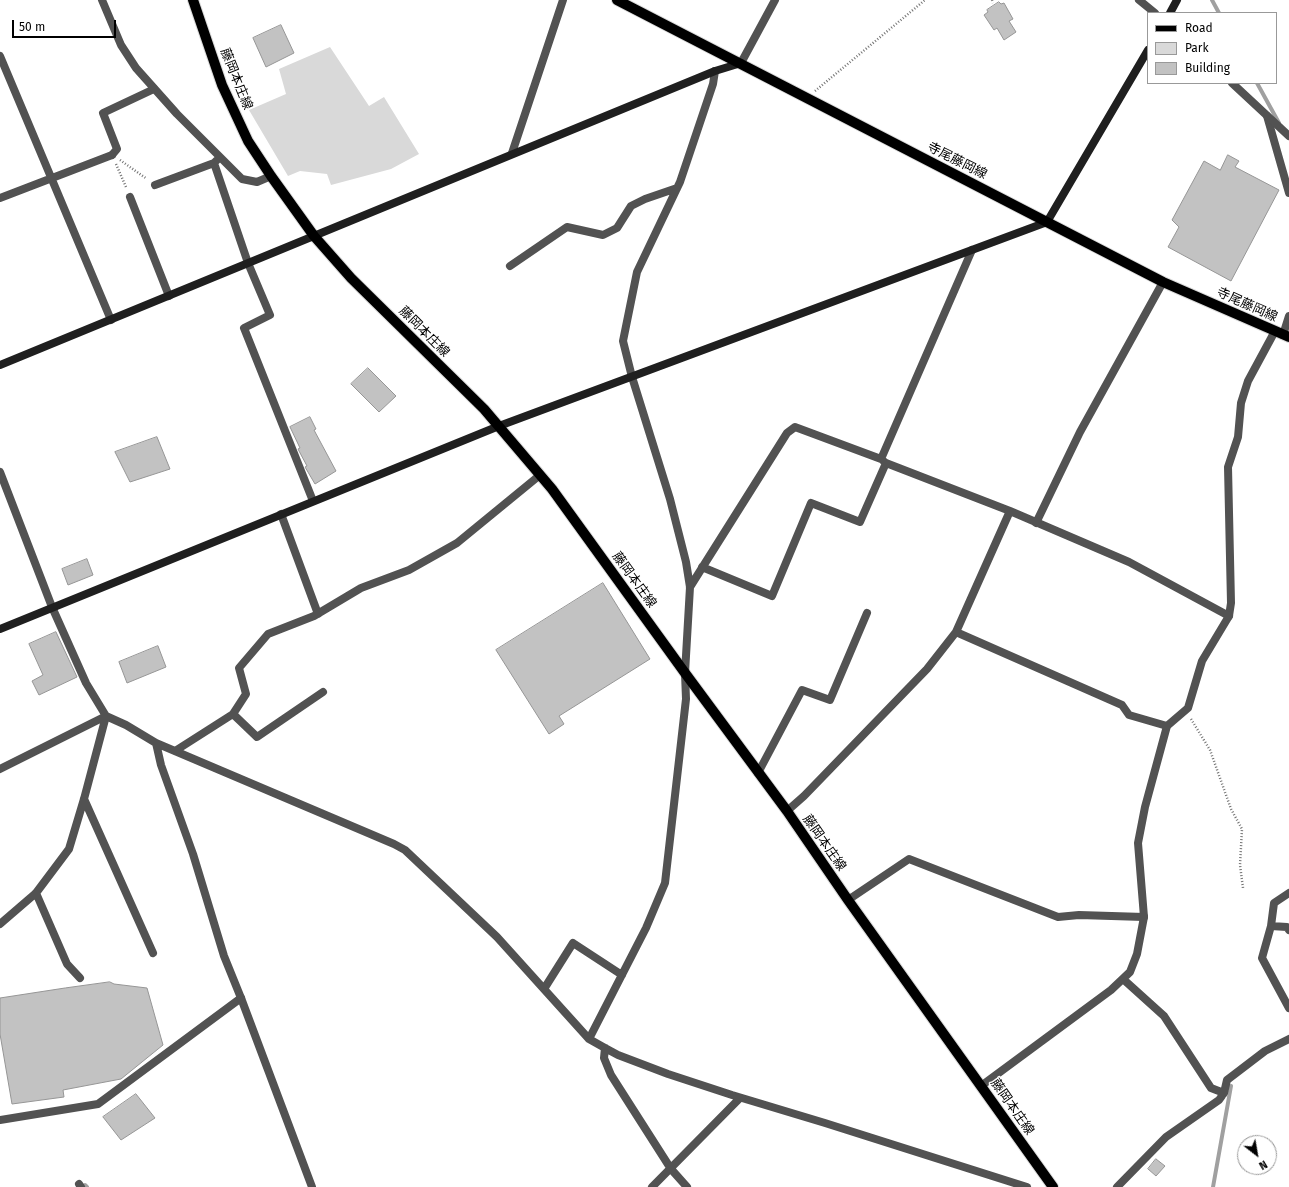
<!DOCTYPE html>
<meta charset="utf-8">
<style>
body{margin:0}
#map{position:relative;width:1289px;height:1187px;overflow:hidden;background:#fff;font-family:"Fira Sans",sans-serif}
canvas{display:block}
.legend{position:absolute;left:1147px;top:12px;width:130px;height:72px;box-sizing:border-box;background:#fff;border:1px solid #999;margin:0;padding:5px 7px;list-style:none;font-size:12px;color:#000}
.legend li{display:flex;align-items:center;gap:8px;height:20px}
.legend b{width:20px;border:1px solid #999}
.north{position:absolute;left:1237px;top:1135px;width:40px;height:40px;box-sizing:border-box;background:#fff;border:1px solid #999;border-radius:50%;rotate:149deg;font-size:11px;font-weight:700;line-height:16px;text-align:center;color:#000}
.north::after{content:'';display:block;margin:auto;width:14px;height:18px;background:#000;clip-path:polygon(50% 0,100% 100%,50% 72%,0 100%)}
.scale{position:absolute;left:12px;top:20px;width:104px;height:18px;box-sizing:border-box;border:2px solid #000;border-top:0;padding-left:5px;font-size:12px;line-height:14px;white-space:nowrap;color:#000;-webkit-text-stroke:3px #fff;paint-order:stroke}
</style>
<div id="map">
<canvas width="1289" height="1187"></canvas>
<ul class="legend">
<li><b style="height:5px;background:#000"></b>Road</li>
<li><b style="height:11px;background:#d9d9d9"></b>Park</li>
<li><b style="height:11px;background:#c2c2c2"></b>Building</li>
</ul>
<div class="north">N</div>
<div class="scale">50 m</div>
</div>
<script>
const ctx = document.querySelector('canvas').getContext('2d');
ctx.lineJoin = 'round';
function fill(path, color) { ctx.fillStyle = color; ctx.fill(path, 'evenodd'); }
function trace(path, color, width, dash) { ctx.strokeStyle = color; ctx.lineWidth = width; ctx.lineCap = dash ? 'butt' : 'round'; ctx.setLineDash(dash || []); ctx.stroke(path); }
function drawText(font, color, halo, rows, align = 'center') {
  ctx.font = font + ' "Fira Sans","Noto Sans JP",sans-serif'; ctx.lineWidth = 3; ctx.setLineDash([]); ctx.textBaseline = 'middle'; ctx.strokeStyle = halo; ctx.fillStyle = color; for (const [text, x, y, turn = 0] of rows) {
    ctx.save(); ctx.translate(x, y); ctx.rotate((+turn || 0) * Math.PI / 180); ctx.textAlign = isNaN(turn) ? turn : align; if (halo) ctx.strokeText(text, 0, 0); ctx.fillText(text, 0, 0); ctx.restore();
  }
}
fill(new Path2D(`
 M 330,47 L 369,106 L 384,97 L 419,154 L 391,169 L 331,185 L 327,174 L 300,171 L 288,176 L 249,110 L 286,94 L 279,69 Z`), '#d9d9d9');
trace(new Path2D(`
 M 1212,0 L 1219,13
 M 1257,83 L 1279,123
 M 85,1185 L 87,1187
 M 1213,1187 L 1231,1086`), '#a0a0a0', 4);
const building = new Path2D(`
 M 999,2 L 1001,4 L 1004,3 L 1013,19 L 1009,21 L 1016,32 L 1004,40 L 997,28 L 994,30 L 984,15 L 988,12 L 987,10 Z
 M 281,25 L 294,53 L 266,67 L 253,38 Z
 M 1228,155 L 1239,161 L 1235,167 L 1279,190 L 1231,281 L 1168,247 L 1179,227 L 1172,220 L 1204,161 L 1220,170 Z
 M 368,368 L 396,396 L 379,412 L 351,384 Z
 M 310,417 L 316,429 L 314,430 L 336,471 L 315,484 L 305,467 L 307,466 L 299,451 L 298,449 L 300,448 L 290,427 Z
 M 157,437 L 170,469 L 130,482 L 115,452 Z
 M 87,559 L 93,575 L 68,585 L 62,569 Z
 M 603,583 L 650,659 L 559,716 L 564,724 L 549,734 L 496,650 Z
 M 56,632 L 77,677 L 39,695 L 32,681 L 43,675 L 29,644 Z
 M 158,646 L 166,667 L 127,683 L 119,662 Z
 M 110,982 L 114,984 L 147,988 L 163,1045 L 121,1079 L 63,1090 L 64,1097 L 12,1104 L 0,1034 L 0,998 L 65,988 Z
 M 136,1094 L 155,1118 L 121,1140 L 103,1117 Z
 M 1156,1159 L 1165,1166 L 1156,1176 L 1148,1169 Z`);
fill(building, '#c2c2c2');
trace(building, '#969696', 1);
const primary = new Path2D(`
 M 193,0 L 222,85 L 248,141 L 271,176 L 314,236 L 351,278 L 484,409 L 552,489 L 685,673 L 787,811 L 848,900 L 1053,1187
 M 617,0 L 1163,282 L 1289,337`);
trace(primary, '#dbdbdb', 12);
trace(new Path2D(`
 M 992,0 L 993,3
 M 815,91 L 925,0
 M 120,160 L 147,179
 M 116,164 L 126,187
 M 1191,719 L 1210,750 L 1231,809 L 1242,829 L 1240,865 L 1243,888`), '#747474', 2.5, [1, 2]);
trace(new Path2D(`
 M 1267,116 L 1289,193
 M 112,155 L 117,149 L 103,113 L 154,89
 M 1283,335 L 1289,316
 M 848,900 L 909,859 L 1058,917 L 1079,915 L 1144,917 L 1138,843 L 1145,807 L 1167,726 L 1188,708 L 1202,661 L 1229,616 L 1231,603 L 1228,467 L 1238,437 L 1241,403 L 1248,381 L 1275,331
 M 0,1120 L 98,1104 L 241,998`), '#525252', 8);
trace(new Path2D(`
 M 102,0 L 121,45 L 136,68 L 177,114 L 242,179 L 257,182 L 271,176
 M 1139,0 L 1155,13
 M 0,56 L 111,320
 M 741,63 L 775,0
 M 1232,83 L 1289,136
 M 512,153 L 563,0
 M 220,157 L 214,163 L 248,263 L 270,315 L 244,328 L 313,501
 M 155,185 L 214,163
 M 130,197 L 169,296
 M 0,198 L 112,155
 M 510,266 L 567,227 L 603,235 L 617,228 L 631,206 L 645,199 L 677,188
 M 881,459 L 972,250
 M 0,472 L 52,607 L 86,683 L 106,716 L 126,725 L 156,743 L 394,844 L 405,850 L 497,937 L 589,1039 L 605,1048 L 618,1055 L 668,1074 L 732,1095 L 825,1123 L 1027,1187
 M 281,514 L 318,614
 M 1036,523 L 1080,432 L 1163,282
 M 702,567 L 772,596 L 811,503 L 860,522 L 886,463
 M 690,587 L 787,433 L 795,427 L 881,459 L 886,463 L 1010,511 L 1129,562 L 1229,616
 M 956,632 L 1122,705 L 1129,715 L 1167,726
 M 233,714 L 257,737 L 323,692
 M 156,743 L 161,765 L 193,854 L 224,956 L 241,998 L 312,1187
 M 175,751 L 233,714 L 246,694 L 239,668 L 268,634 L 314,616 L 361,588 L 409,570 L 457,543 L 540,475
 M 0,769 L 106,716
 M 758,773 L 802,690 L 830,700 L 867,613
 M 84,799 L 153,953
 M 787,811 L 804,796 L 927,669 L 956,632 L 1010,511
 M 36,893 L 67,964 L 80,978
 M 1289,893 L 1274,903 L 1271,926 L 1262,958 L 1289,1008
 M 0,924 L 36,893 L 69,849 L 84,799 L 106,716
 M 1271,926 L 1287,927 L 1289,930
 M 1123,979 L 1164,1016 L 1211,1088 L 1224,1093
 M 544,989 L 573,943 L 622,975
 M 589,1039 L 646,928 L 665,883 L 686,699 L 685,673 L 690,587 L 686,562 L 670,499 L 632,377 L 623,341 L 637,272 L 680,182 L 713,84 L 715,71
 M 605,1048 L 604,1058 L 611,1075 L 671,1169 L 687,1187
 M 981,1086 L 1111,990 L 1130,972 L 1137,954 L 1144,917
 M 79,1184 L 81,1187
 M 652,1187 L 740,1098
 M 1117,1187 L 1166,1137 L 1219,1100 L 1224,1093 L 1227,1080 L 1265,1051 L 1289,1039`), '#525252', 8);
trace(new Path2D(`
 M 1170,13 L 1177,0
 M 0,365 C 239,269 476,168 715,71 L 741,63
 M 0,629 L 499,426 L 1047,222 L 1148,50`), '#1f1f1f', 8);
trace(primary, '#000', 10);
drawText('13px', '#000', '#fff', [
 ["藤岡本庄線",236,79,68],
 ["寺尾藤岡線",957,161,27],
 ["寺尾藤岡線",1247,305,24],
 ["藤岡本庄線",424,332,45],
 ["藤岡本庄線",634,580,54],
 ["藤岡本庄線",824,843,55],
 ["藤岡本庄線",1012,1107,55]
]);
</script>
